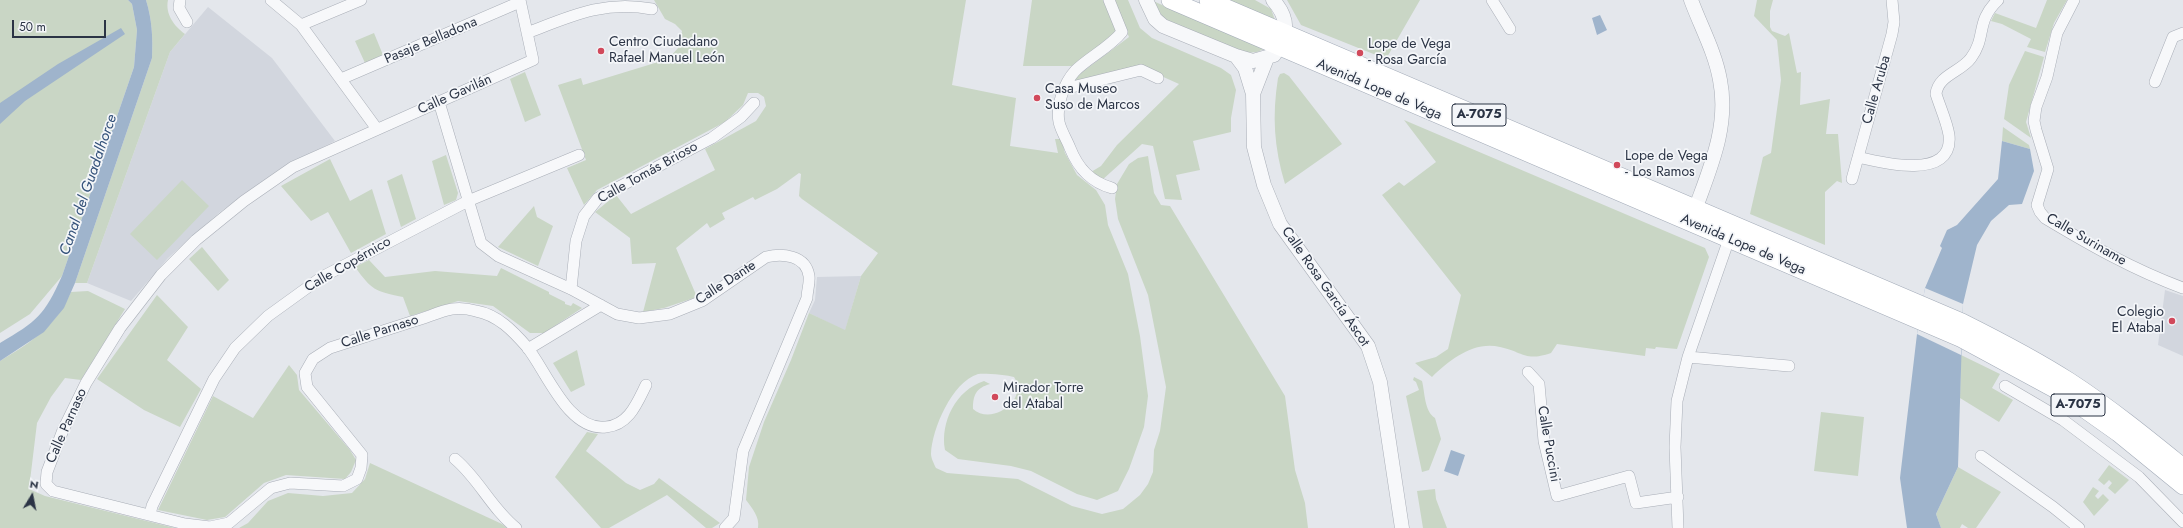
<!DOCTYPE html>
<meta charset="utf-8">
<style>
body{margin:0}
#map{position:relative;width:2183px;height:528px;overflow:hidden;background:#e4e7ec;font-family:Jost,sans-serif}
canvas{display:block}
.north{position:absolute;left:12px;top:476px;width:40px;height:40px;-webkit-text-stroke:3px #f4f6f9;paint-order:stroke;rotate:10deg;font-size:11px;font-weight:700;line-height:16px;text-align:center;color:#2b3445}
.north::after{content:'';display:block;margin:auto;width:14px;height:18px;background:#2b3445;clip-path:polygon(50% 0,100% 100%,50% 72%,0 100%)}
.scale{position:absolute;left:12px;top:20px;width:94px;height:18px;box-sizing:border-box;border:2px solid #2b3445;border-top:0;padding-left:5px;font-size:12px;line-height:14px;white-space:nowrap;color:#2b3445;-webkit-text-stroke:3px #f4f6f9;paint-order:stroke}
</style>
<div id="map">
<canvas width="2183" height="528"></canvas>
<div class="north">N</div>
<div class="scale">50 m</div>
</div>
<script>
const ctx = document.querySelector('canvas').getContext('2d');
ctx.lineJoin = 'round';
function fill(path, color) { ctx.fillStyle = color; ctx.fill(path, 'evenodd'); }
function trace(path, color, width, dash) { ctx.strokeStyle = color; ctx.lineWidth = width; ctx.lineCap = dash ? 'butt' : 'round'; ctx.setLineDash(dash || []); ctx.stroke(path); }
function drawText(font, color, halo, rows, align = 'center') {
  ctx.font = font + ' Jost,sans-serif'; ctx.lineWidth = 3.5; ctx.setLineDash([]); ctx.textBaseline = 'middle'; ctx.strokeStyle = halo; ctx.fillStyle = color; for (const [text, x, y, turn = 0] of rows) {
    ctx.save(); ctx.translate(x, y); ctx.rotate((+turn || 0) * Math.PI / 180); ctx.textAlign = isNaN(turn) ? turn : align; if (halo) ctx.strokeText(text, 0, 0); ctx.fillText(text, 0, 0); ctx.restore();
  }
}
fill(new Path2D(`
 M 208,7 L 272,58 L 335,141 L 280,169 L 220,212 L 168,258 L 131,301 L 87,283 L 170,52 Z
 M 861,276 L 845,331 L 809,313 L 815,300 L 817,277 Z
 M 2165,290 L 2183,296 L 2183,356 L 2158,345 Z`), '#d2d6de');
fill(new Path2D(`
 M 0,0 L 128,0 L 132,4 L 137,30 L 134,67 L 62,276 L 30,314 L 0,333 Z
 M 146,0 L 168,0 C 165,14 174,26 185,34 L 170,52 L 87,283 L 75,283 L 152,58 C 153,37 152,20 146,0 Z
 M 654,0 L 966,0 L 952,85 L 1016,98 L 1010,146 L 1058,153 L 1055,139 L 1061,139 L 1065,153 L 1077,175 L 1096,190 L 1105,205 L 1108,225 L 1128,274 L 1140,336 L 1148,396 L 1144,427 L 1129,469 L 1118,491 L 1097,500 L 1077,494 L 1031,471 L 1011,466 L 958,459 L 945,450 C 940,422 956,390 984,381 L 990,384 C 976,388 973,395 973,409 C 992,426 1029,400 1014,377 C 1008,375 984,373 978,374 C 952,382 932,429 931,454 C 931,458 934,464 936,468 L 947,473 L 1018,479 L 1072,506 L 1102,514 L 1123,509 L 1140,495 L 1148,484 L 1153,472 L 1154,450 L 1160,431 L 1166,387 L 1148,295 L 1118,219 L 1115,199 L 1117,184 L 1129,164 L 1138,158 L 1148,156 L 1154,193 L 1161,205 L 1170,206 L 1285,396 L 1295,470 L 1305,503 L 1308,528 L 758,528 C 760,517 752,508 746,500 L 749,467 L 764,422 L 791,360 L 809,313 L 845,330 L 861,276 L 878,253 L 802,199 L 799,196 L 801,174 L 799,173 L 777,189 L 755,200 L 753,197 L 722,213 L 725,219 L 710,228 L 707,223 L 676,248 L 697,297 L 664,308 L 643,312 L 656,263 L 632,264 L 630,238 L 595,212 L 616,195 L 631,214 L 715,170 L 705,149 L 756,121 L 766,106 L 764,97 L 758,93 L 748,93 L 743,105 L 725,122 L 597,190 L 584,205 L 567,168 L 586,160 L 558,85 L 581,78 L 583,85 L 668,59 L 679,47 L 682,31 L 675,24 L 665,19 Z
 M 1032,0 L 1105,0 L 1116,27 L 1114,35 L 1073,66 L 1023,66 Z
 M 1113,0 L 1128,0 L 1140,28 L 1152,38 L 1221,68 L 1231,75 L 1236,90 L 1231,118 L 1231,132 L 1193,141 L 1200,170 L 1176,175 L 1182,200 L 1165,199 L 1153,146 L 1142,144 L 1101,181 L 1091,172 L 1101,166 L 1117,145 L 1179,84 L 1139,66 L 1073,82 L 1073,79 L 1129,37 Z
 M 1227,0 L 1255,0 L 1271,9 L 1275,20 Z
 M 1287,0 L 1420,0 L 1386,59 L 1301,25 Z
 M 1757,0 L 1773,0 L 1770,11 L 1770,27 L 1772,31 L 1785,36 L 1789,33 L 1797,73 L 1801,72 L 1800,105 L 1830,99 L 1826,134 L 1838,134 L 1842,183 L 1837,181 L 1825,192 L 1825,245 L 1750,214 L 1763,157 L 1771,153 L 1781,80 L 1777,40 L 1754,16 Z
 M 2047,0 L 2067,0 L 2054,23 L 2045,52 L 2027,47 L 2031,39 L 2002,24 L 1991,21 L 1995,13 L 2036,28 Z
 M 1153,1 L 1264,49 L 1257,52 L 1243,53 L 1167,20 L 1161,15 Z
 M 374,33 L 383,55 L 365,63 L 355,41 Z
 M 2025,51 L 2044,57 L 2026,122 L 2031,138 L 2004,119 L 2009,85 Z
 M 525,72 L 541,115 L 525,122 L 510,79 Z
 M 1284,73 L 1289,76 L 1342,144 L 1285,184 C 1274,147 1272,116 1278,78 L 1280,74 Z
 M 1404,120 L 1705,248 L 1709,257 L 1677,349 L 1656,347 L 1655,349 L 1646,348 L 1645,356 L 1557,344 L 1551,353 C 1524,362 1524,352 1500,347 C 1473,341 1450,360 1432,377 L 1415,363 L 1436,357 L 1448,349 L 1461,295 L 1382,195 L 1399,182 L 1404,186 L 1436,162 Z
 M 2003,127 L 2029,145 L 2030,149 L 2002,141 Z
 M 446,155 L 458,193 L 456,200 L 444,205 L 432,161 Z
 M 330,159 L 350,201 L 372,189 L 386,234 L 351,253 L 328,212 L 311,221 L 281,186 Z
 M 402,174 L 416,219 L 401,227 L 387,181 Z
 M 182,180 L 209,206 L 157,260 L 130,234 Z
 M 534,206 L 537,217 L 553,226 L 538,266 L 498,247 Z
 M 202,247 L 229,280 L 218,291 L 189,259 Z
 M 369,260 L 385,277 L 435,271 L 497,276 L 501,268 L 549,292 L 549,294 L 565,302 L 565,304 L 571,306 L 573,303 L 582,308 L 544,333 L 530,333 L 493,306 L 458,301 L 410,316 L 403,297 C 374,291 372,290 355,267 Z
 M 88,291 L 125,309 L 81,380 L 65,378 L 51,397 L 37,423 L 29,489 L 45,496 L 175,528 L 0,528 L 0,361 C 33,341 55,327 71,292 Z
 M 157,295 L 188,327 L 167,360 L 201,389 L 180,427 L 144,410 L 97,379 Z
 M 577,350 L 585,385 L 571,392 L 553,363 Z
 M 1961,355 L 2000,374 L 1992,388 L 2013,400 L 1999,422 L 1960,398 Z
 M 289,365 L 297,375 L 299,390 L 350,450 L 356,460 L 351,472 L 345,479 L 286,475 L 264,483 L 225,517 L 207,520 L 158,510 L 213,396 L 253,418 Z
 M 1414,377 L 1422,381 C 1425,392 1424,411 1435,418 L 1441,439 L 1429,470 L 1422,472 L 1406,396 L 1419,390 L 1416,382 L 1413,380 Z
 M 1821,412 L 1864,417 L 1858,476 L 1814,471 Z
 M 587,432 L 598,434 L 586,451 L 626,483 L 640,490 L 654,484 L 659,478 L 720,523 L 712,528 L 706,528 L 667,495 L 609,528 L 601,528 L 555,477 Z
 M 370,463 L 502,524 L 507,528 L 239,528 L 248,523 L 268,501 L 288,493 L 323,496 L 352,493 L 365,479 Z
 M 2109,465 L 2129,480 L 2115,494 L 2108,488 L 2112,483 L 2109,480 L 2104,485 L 2098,480 Z
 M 1958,467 L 2001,492 L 1976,528 L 1968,528 L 1962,524 L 1960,528 L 1941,528 L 1936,514 Z
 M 2093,487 L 2099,491 L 2095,496 L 2098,499 L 2103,494 L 2109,500 L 2094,516 L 2083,502 Z
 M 1435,489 L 1436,499 L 1447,528 L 1423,528 L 1417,491 Z`), '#c9d6c5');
fill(new Path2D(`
 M 128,0 L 146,0 C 152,20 153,37 152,58 L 75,283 L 64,308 L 44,332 L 0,361 L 0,343 C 37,321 44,316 62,276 L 134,67 L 137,30 L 132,4 Z
 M 1600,15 L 1607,30 L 1597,35 L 1592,18 Z
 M 121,28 L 125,34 L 25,101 L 0,124 L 0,103 L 58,64 Z
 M 2002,141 L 2030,149 L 2034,171 L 2022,204 L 2009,205 L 1991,221 L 1977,245 L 1963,304 L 1958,467 L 1936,514 L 1941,528 L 1907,528 L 1900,478 L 1917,334 L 1925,288 L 1942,248 L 1940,246 L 1947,230 L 1957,225 L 1998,179 Z
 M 1451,450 L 1465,455 L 1458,476 L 1444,471 Z`), '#9fb4cc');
fill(new Path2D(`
 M 1925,288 L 1963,304 L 1961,355 L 1917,334 Z`), '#e4e7ec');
const minor = new Path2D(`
 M 180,0 L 179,8 L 187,22
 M 271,0 L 301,25 L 377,129
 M 520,0 L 533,60 L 293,167 L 244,201 L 196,240 L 161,275 L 120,328 L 86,383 L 63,430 L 47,472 L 46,484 L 53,491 L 185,524 L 210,527 L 229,523 L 271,488 L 290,483 L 343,486 L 357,479 L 361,468 L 362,455 L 307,387 L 305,373 L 313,359 L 330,348 C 358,339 386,330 414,321 C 426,318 440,311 452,309 C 459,308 469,309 476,311 C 498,315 513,331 527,347 C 547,372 568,431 606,427 C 629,425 637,403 646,385
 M 1109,0 L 1122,32 C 1109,48 1089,57 1075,71 C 1064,83 1056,106 1059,122 C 1061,131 1067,140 1070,148 C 1078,168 1090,182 1112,188
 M 1492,0 L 1510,29
 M 2074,0 L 2057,33 L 2047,77 L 2036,107 L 2034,121 L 2036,130 L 2048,169 L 2037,205 L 2040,212 L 2045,218 C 2090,245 2134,270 2183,288
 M 301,25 L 361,0
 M 527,33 C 571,16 604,0 652,9
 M 341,79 L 520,2
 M 2155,82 L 2173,37 L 2183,33
 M 1064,89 L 1141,70 L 1158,78
 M 439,102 L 481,243 L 498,256 L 571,289 L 617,314 L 639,318 L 670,314 L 702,301 L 766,257 C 782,253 806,255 809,276 C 810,283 807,291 807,298 L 743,451 L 734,518 L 725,528
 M 1858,157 C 1882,163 1954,181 1949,135 C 1947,122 1940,107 1936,94 C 1938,75 1961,72 1971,58 C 1987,36 1975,22 1998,0
 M 1852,179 L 1892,34 L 1894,22 L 1892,0
 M 571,289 L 576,241 L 584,216 L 598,198 L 712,138 L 741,117 L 754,103
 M 528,349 L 601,305
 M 1688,357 L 1789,366
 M 1528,372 L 1539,384 L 1544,441 L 1557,496 L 1629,476 L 1636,503 L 1678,497
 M 2005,386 L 2063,420 L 2139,477 L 2183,522
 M 1981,456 L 2053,507 L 2079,528
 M 455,459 C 479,479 491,508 516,528
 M 150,515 L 152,506 L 214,379 L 235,348 L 268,316 L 322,277 L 468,201 L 579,155
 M 1678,528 L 1675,447 L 1677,401 L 1688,357 L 1729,239`);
const tertiary = new Path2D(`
 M 1146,0 L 1155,19 L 1163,26 L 1236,56 L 1253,61 L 1274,55 C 1288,34 1290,19 1273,0
 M 1691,0 C 1701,27 1715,52 1720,80 C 1729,125 1711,166 1696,207
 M 1236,56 L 1245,68 L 1253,94 L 1254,147 L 1264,185 L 1280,224 L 1368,346 L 1380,382 L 1402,528
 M 1253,94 L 1267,58`);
const primary = new Path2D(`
 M 1170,0 L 1962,339 L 2060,392 L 2118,433 L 2183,486
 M 1208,0 L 1962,322 C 1998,340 2035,359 2069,381 C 2109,407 2146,437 2183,467`);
trace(minor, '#a9aeb7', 12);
trace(tertiary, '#a9aeb7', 15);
trace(primary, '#a3abb8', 18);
trace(minor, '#f7f8fa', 11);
trace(tertiary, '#f7f8fa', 14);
trace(primary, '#fff', 17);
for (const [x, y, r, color] of [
 [601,51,4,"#d1495b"],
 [1360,53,4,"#d1495b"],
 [1037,98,4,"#d1495b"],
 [1617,165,4,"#d1495b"],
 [2172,321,4,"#d1495b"],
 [995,397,4,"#d1495b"]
]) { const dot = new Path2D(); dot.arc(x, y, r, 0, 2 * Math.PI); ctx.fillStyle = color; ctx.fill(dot); trace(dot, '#f4f6f9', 1.5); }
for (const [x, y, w] of [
 [1479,115,54],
 [2078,405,54]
]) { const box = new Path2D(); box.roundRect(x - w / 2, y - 11, w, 22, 3); ctx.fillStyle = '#f4f6f9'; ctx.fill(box); trace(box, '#2b3445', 1); }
drawText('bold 13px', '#2b3445', null, [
 ["A-7075",1479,115],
 ["A-7075",2078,405]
]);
drawText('14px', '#2b3445', '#f4f6f9', [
 ["Pasaje Belladona",431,41,-23],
 ["Avenida Lope de Vega",1379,90,23],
 ["Calle Aruba",1877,90,-74],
 ["Calle Gavilán",455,95,-24],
 ["Calle Tomás Brioso",648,173,-29],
 ["Calle Suriname",2086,240,30],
 ["Avenida Lope de Vega",1743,245,23],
 ["Calle Copérnico",348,265,-30],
 ["Calle Dante",726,283,-33],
 ["Calle Rosa García Áscot",1325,287,55],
 ["Calle Parnaso",380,332,-18],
 ["Calle Parnaso",67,426,-66],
 ["Calle Puccini",1548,444,80]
]);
drawText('14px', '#2b3445', '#f4f6f9', [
 ["Centro Ciudadano",609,43],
 ["Rafael Manuel León",609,59],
 ["Lope de Vega",1368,45],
 ["- Rosa García",1368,61],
 ["Casa Museo",1045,90],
 ["Suso de Marcos",1045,106],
 ["Lope de Vega",1625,157],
 ["- Los Ramos",1625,173],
 ["Colegio",2164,313,"right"],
 ["El Atabal",2164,329,"right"],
 ["Mirador Torre",1003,389],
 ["del Atabal",1003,405]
], 'left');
drawText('italic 15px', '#34527a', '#f4f6f9', [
 ["Canal del Guadalhorce",89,185,-71]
]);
</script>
